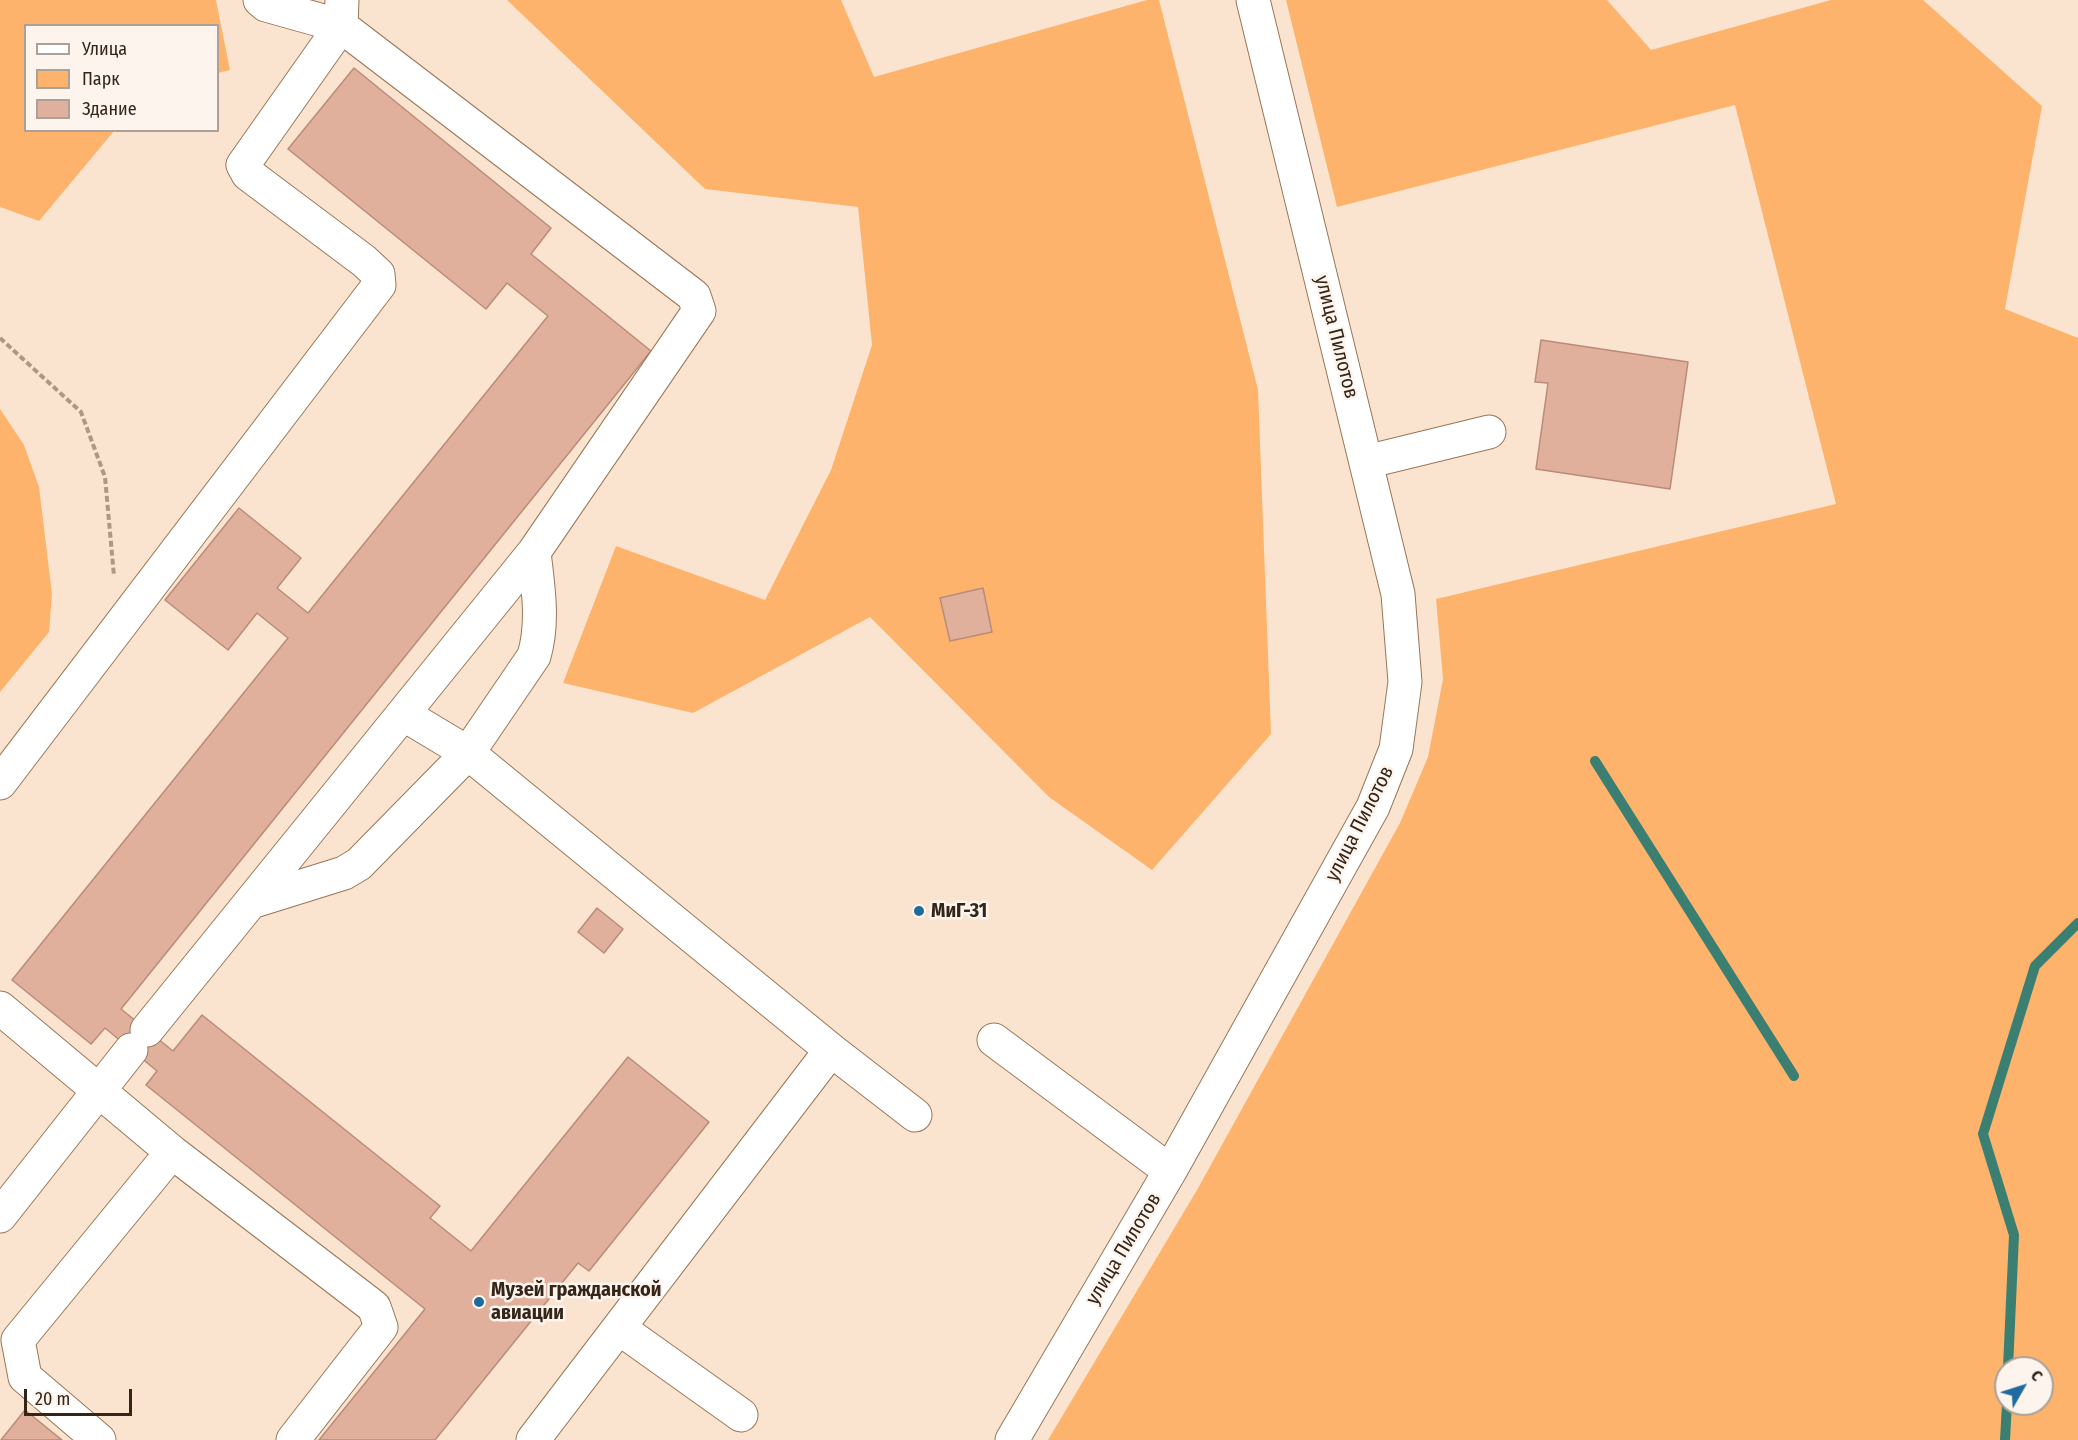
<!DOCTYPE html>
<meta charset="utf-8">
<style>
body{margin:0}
#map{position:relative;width:2078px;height:1440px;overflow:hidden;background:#fbe4cf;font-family:"Fira Sans Condensed",sans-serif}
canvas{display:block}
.legend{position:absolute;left:24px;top:24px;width:195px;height:108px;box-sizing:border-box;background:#fcf4ed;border:2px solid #aca198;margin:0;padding:8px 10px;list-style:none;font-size:18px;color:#342518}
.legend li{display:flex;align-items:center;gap:12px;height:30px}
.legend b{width:30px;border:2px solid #aca198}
.north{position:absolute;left:1994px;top:1356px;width:60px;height:60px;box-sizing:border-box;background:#fcf4ed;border:2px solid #aca198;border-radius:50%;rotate:51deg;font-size:16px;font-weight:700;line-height:24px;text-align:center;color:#342518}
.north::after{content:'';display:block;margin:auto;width:21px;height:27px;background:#1e6b9d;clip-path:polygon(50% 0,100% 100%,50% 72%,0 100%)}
.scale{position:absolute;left:24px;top:1389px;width:108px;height:27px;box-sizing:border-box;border:3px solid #342518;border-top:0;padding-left:8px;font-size:18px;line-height:21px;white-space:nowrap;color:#342518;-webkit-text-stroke:4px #fcf4ed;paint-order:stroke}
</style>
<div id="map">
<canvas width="2078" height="1440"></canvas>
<ul class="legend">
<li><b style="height:8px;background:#fff"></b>Улица</li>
<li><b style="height:16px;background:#fdb36c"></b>Парк</li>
<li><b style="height:16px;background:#e1b09d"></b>Здание</li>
</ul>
<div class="north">С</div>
<div class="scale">20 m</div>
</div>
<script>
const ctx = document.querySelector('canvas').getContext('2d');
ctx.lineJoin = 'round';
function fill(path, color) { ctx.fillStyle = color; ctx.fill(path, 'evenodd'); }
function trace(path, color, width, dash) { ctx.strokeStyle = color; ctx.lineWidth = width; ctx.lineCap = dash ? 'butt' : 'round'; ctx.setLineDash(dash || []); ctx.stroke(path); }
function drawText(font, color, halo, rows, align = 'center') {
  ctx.font = font + ' "Fira Sans Condensed",sans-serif'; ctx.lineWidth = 5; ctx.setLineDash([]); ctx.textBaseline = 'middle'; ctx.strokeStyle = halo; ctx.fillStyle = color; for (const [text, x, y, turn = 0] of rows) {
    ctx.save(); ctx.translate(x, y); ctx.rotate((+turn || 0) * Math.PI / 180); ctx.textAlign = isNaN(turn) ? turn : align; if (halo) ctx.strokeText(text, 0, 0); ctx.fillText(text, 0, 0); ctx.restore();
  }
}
fill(new Path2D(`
 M 0,0 L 216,0 L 230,70 L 218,73 L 218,26 L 26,26 L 26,130 L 114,131 L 39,221 L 0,207 Z
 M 507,0 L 841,0 L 874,77 L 1147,0 L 1159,0 L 1258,390 L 1271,734 L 1152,870 L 1049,797 L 870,617 L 693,713 L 563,683 L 616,546 L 765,600 L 831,470 L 872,345 L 858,207 L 705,189 Z
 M 1286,0 L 1607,0 L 1651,50 L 1831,0 L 1923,0 L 2042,106 L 2005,309 L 2078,338 L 2078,1440 L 1048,1440 L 1197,1190 L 1400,823 L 1428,757 L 1443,679 L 1436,599 L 1836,504 L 1735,105 L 1337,207 ZM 2006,1368 L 2042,1368 L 2042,1404 L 2006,1404 Z
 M 0,409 L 24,445 L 39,487 L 52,594 L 49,632 L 0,692 Z`), '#fdb36c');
trace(new Path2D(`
 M 1595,761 L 1794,1076
 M 2008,1368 L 2014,1235 L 1983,1134 L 2035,966 L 2078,923
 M 2005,1440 L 2007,1404`), '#3a7f72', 10);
const building = new Path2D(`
 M 354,68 L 551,228 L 531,254 L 651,351 L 121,1009 L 173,1051 L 202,1015 L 440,1206 L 430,1218 L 471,1251 L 628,1057 L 709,1122 L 589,1271 L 578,1263 L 435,1440 L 319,1440 L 425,1309 L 146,1085 L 157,1071 L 105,1028 L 91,1044 L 12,980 L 288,638 L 257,613 L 228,650 L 165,600 L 239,508 L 301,558 L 277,588 L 308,613 L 548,316 L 507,283 L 486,309 L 288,149 Z
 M 1541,340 L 1688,362 L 1670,489 L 1536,469 L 1548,383 L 1535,382 Z
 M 983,588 L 992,632 L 950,641 L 940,598 Z
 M 597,908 L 623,929 L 604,953 L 578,932 Z
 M 25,1410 L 62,1440 L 1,1440 Z`);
fill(building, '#e1b09d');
trace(building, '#b98b78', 1.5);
const minor = new Path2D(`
 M 1366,462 L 1489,432
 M 403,714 L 468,753 L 831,1050 L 915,1115
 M 0,783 L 379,285 L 378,274 L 364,261 L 248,174 L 243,165 L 341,26 L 342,0
 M 251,902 L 344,873 L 359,864 L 468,753 L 534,656 C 544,622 538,587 534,552
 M 0,1008 L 172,1152 L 374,1307 L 381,1327 L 293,1440
 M 147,1030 L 534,552 L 699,311 L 694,296 L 341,26 L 266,5 L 260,0
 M 994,1040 L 1170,1171
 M 0,1216 L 131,1050
 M 619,1328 L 741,1415
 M 99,1440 L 25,1377 L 18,1340 L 172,1152
 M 533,1440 L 831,1050
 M 1012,1440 L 1170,1171 L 1373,807 L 1396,749 L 1405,682 L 1398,594 L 1253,0`);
trace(minor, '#997657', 35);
trace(new Path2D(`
 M 0,338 L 81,412 L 105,477 L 114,576`), '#ab9886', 4, [6, 3]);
trace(minor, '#fff', 33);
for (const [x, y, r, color] of [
 [919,911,6,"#1e6b9d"],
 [479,1302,6,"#1e6b9d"]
]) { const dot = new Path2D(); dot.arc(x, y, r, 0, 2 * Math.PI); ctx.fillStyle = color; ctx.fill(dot); trace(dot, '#fcf4ed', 2); }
drawText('20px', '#342518', '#fcf4ed', [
 ["улица Пилотов",1336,337,76],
 ["улица Пилотов",1360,824,-63],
 ["улица Пилотов",1124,1249,-59]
]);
drawText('bold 20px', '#342518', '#fcf4ed', [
 ["МиГ-31",931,911],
 ["Музей гражданской",491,1290],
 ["авиации",491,1313]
], 'left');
</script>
